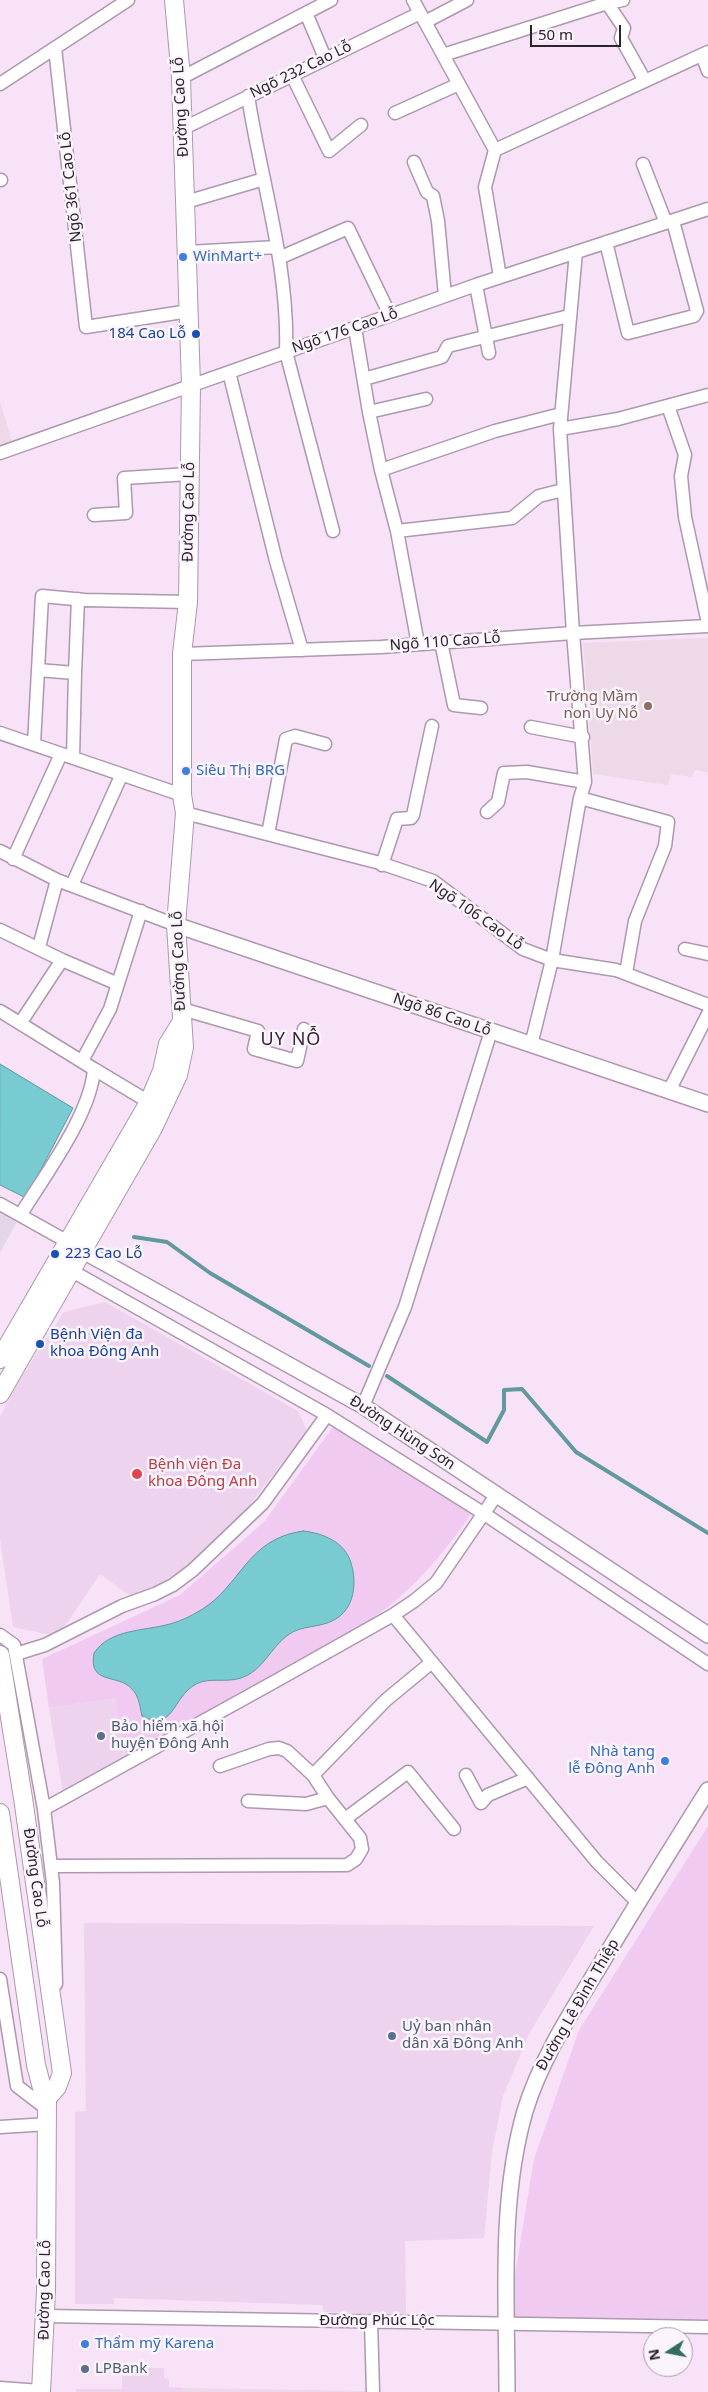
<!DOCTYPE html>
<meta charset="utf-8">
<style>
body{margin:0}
#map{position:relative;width:708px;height:2392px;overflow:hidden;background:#f7e2f8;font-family:"Noto Sans",sans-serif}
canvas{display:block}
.north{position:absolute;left:643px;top:2327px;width:50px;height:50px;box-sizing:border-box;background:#fcf4fc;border:1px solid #a8a0a8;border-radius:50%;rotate:259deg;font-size:14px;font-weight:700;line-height:20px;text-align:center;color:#2b232b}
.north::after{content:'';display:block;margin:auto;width:18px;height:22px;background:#2f6e5b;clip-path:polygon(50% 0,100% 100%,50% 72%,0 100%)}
.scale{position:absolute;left:530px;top:25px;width:91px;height:22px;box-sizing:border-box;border:2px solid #2b232b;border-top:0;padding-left:6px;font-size:15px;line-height:18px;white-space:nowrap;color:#2b232b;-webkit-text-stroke:4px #fcf4fc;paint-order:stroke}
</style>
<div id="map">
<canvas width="708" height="2392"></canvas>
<div class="north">N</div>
<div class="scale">50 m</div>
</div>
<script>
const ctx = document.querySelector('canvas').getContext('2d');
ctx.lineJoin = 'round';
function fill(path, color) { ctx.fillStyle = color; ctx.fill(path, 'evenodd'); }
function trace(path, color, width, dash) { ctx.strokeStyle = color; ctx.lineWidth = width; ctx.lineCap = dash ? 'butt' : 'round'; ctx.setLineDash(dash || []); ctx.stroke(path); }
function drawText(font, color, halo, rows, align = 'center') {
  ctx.font = font + ' "Noto Sans",sans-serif'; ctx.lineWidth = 5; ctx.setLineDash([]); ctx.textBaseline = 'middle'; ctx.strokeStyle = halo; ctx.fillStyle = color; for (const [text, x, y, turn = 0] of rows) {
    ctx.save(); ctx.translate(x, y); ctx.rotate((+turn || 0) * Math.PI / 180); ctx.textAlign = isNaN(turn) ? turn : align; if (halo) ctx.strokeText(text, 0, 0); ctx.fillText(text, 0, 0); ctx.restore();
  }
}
fill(new Path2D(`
 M 105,1302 L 298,1411 L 307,1431 L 240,1517 L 199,1557 L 181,1571 L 133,1598 L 100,1574 L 60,1633 L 55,1636 L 13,1627 L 0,1539 L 0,1417 L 19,1381 L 64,1312 Z
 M 115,1698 L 126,1759 L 63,1792 L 49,1708 Z
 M 84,1923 L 594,1926 L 529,2034 L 503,2096 L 492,2152 L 484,2238 L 405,2241 L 406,2314 L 324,2312 L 322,2305 L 114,2298 L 114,2304 L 75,2304 L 75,2112 L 86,2111 Z
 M 122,2368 L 164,2368 L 164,2378 L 169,2379 L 169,2387 L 183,2388 L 183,2392 L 76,2392 L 76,2389 L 122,2389 Z`), '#edd3ee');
fill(new Path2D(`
 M 0,1203 L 21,1214 L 0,1253 Z`), '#e4d6e9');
fill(new Path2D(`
 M 0,401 L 12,442 L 0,447 Z
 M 708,638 L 708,772 L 695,770 L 692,777 L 671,774 L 668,785 L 593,774 L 583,643 Z
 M 183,2388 L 366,2391 L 366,2392 L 183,2392 Z`), '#edd9e7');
fill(new Path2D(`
 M 333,1427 L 472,1513 C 440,1558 412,1592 366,1623 L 126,1759 L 115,1698 L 49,1708 L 42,1659 L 180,1595 L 264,1522 Z
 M 708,1826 L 708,2326 L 507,2323 L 534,2159 L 579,2030 Z`), '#f1caf2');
const water = new Path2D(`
 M 0,1064 L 73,1108 L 26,1198 L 0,1185 Z
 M 303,1531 C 323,1533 345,1542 351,1563 C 357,1582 355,1609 334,1620 C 320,1628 301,1625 288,1635 C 270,1648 263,1671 241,1678 C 226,1683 209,1677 196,1684 C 172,1697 174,1733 142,1716 C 140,1707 139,1696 132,1689 C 118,1673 88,1686 94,1653 C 110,1629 144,1631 170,1624 C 181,1621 191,1616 201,1610 C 242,1585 246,1539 303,1531 Z`);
fill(water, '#78cbd0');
trace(water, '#61999e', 1);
trace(new Path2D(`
 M 134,1237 L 167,1242 L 210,1273 L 369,1366
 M 387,1376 L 487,1442 L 504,1410 L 504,1390 L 522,1389 L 576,1452 L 708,1533`), '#61999e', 4);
const minor = new Path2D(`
 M 413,0 L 495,150 L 485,187 L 500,277
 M 606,0 L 607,3 L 623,0
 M 306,13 L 325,58
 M 425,22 L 467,0
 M 55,48 L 86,327 L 189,311
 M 443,55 L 607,3 L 624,28 L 621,38 L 645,81
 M 702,55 L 708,71
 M 292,75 L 329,151 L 361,125
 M 181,78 L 331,0
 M 0,84 L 128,0
 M 248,96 C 261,181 289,266 286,352 L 333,531
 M 395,113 L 459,84
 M 182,129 L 420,13
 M 495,150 L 708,52
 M 414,162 L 427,192 L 433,196 L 438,221 L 445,296
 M 643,164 L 666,223
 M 0,180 L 1,180
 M 186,202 L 264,179
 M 606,242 L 628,333 L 694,316 L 697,311 L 673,221
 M 188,252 L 277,247
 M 279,258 L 348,228 L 390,315
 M 476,285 L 489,353
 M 355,328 L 369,412 L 426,399
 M 229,372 L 276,561 L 302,650
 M 364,379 L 442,357 L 448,346 L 569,316
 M 668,406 L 685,455 L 681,476 L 685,517 L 708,623
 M 369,412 L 381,470 L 397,531 L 418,644
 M 560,429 L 618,419 L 708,395
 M 0,453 L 476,285 L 708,209
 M 381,470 L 495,431 L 561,414
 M 94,515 L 126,513 L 124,478 L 189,474
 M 397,531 L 512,518 L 539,496 L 563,490
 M 441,642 L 454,705 L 481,708
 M 182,654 L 381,647 L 573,633 L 708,626
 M 38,670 L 75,673 L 78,599
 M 531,727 L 583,737
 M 0,733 L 182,795
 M 34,744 L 42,596 L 85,600 L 188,602
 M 73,758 L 75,673
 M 580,798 L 668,822 L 665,846 L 635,921 L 626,973
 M 487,812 L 498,802 L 504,773 L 527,772 L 585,782
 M 185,813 L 380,863 L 433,881 L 523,949 L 552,960 L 616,970 L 708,1005
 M 268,834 L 286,739 L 295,736 L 325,744
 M 0,851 L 57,880 L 176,925
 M 13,859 L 61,754
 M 382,865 L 397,819 L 411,818 L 413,815 L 432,726
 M 72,885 L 121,776
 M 0,930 L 62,960 L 21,1022
 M 39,947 L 57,880
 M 685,949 L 708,954
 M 62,960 L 118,984
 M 182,1009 L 258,1031 L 254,1049 L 297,1061 L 304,1029
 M 0,1011 L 94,1069 C 91,1114 45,1175 21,1214
 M 531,1045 L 552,960 L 580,798 L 585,782 L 573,633 L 560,429 L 576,252
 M 82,1061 L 110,1009 L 141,911
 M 94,1069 L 149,1102
 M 670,1089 L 708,1014
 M 0,1204 L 68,1242
 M 72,1271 L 327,1415 L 483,1513 L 708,1664
 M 363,1406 L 405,1307 L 491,1031
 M 393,1615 L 597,1862 L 638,1903
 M 0,1635 L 14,1645 L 44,1809 L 53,1883 L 56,1984
 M 16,1654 L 45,1645 L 122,1606 L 155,1594 L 173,1585 L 193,1570 L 263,1503 L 327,1415
 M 313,1775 L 386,1700 L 432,1662
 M 466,1775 L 481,1803 L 488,1795 L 528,1778
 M 248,1801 L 306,1804 L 328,1798
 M 44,1809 L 274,1682 L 393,1615 L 414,1601 L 436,1583 L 497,1494
 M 345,1819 L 408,1772 L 454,1829
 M 51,1866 L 347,1865 L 356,1859 L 362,1849 L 360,1838 L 328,1798 L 313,1775 L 287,1751 L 279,1748 L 269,1749 L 220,1766
 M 0,1979 L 17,2086 L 47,2109
 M 0,2127 L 48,2124
 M 45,2316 L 708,2327
 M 371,2321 L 373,2392
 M 0,2388 L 41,2391`);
const tertiary = new Path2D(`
 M 176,925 L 708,1104
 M 83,1251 L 363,1406 L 708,1635
 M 507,2392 C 507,2299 499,2201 525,2111 C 541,2059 571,2013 599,1967 C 635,1907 671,1849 708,1790`);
const secondary = new Path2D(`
 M 0,1359 L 148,1104 L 162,1071 L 168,1044 L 181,1023
 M 0,1394 L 153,1128 L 178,1075 L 184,1047 L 176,925 L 185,813 L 182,795 L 182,654 L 188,602 L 191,385 L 181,78 L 174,0
 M 0,1655 L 23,1798 L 62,2073 L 57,2087 L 47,2098
 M 0,1813 L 36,2065 L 42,2088 L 47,2098 L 46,2291 L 41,2392`);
trace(minor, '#ac99ad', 15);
trace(tertiary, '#ac99ad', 18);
trace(secondary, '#ac99ad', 20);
trace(minor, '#fff', 12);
trace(tertiary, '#fff', 15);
trace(secondary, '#fff', 18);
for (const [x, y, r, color] of [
 [183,257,5,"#3f7fe0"],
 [196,334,5,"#1a4fb4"],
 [648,706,5,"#8d6e63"],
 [186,771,5,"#3f7fe0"],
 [55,1254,5,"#1a4fb4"],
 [40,1344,5,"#1a4fb4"],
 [137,1474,6,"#e0444e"],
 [101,1736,5,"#5c6f8a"],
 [665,1761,5,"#3f7fe0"],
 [392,2036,5,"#5c6f8a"],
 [85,2344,5,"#3f7fe0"],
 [85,2369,5,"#5c6f8a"]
]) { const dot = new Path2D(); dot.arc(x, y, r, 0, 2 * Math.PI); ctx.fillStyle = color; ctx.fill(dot); trace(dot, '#fcf4fc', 2); }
drawText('15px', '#2b232b', '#fcf4fc', [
 ["Ngõ 232 Cao Lỗ",301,70,-26],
 ["Đường Cao Lỗ",181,107,-93],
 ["Ngõ 361 Cao Lỗ",71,187,-96],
 ["Ngõ 176 Cao Lỗ",345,331,-19],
 ["Đường Cao Lỗ",189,512,-89],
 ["Ngõ 110 Cao Lỗ",445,642,-4],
 ["Ngõ 106 Cao Lỗ",476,915,35],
 ["Đường Cao Lỗ",179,961,-92],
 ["Ngõ 86 Cao Lỗ",442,1015,19],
 ["Đường Hùng Sơn",402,1433,33],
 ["Đường Cao Lỗ",35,1878,82],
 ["Đường Lê Đình Thiệp",578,2005,-60],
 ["Đường Cao Lỗ",45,2290,-89],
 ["Đường Phúc Lộc",377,2321]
]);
drawText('15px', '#366cbe', '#fcf4fc', [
 ["WinMart+",193,257],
 ["Siêu Thị BRG",196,771],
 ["Nhà tang",655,1752,"right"],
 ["lễ Đông Anh",655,1769,"right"],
 ["Thẩm mỹ Karena",95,2344]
], 'left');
drawText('15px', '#164399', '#fcf4fc', [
 ["184 Cao Lỗ",186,334,"right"],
 ["223 Cao Lỗ",65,1254],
 ["Bệnh Viện đa",50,1335],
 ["khoa Đông Anh",50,1352]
], 'left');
drawText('15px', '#785e54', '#fcf4fc', [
 ["Trường Mầm",638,697],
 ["non Uy Nỗ",638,714]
], 'right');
drawText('15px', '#be3a42', '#fcf4fc', [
 ["Bệnh viện Đa",148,1465],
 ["khoa Đông Anh",148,1482]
], 'left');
drawText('15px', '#4e5e75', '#fcf4fc', [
 ["Bảo hiểm xã hội",111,1727],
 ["huyện Đông Anh",111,1744],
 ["Uỷ ban nhân",402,2027],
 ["dân xã Đông Anh",402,2044],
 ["LPBank",95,2369]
], 'left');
ctx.letterSpacing = '1px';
drawText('18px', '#342435', '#fcf4fc', [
 ["UY NỖ",291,1040]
]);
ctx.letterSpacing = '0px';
</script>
